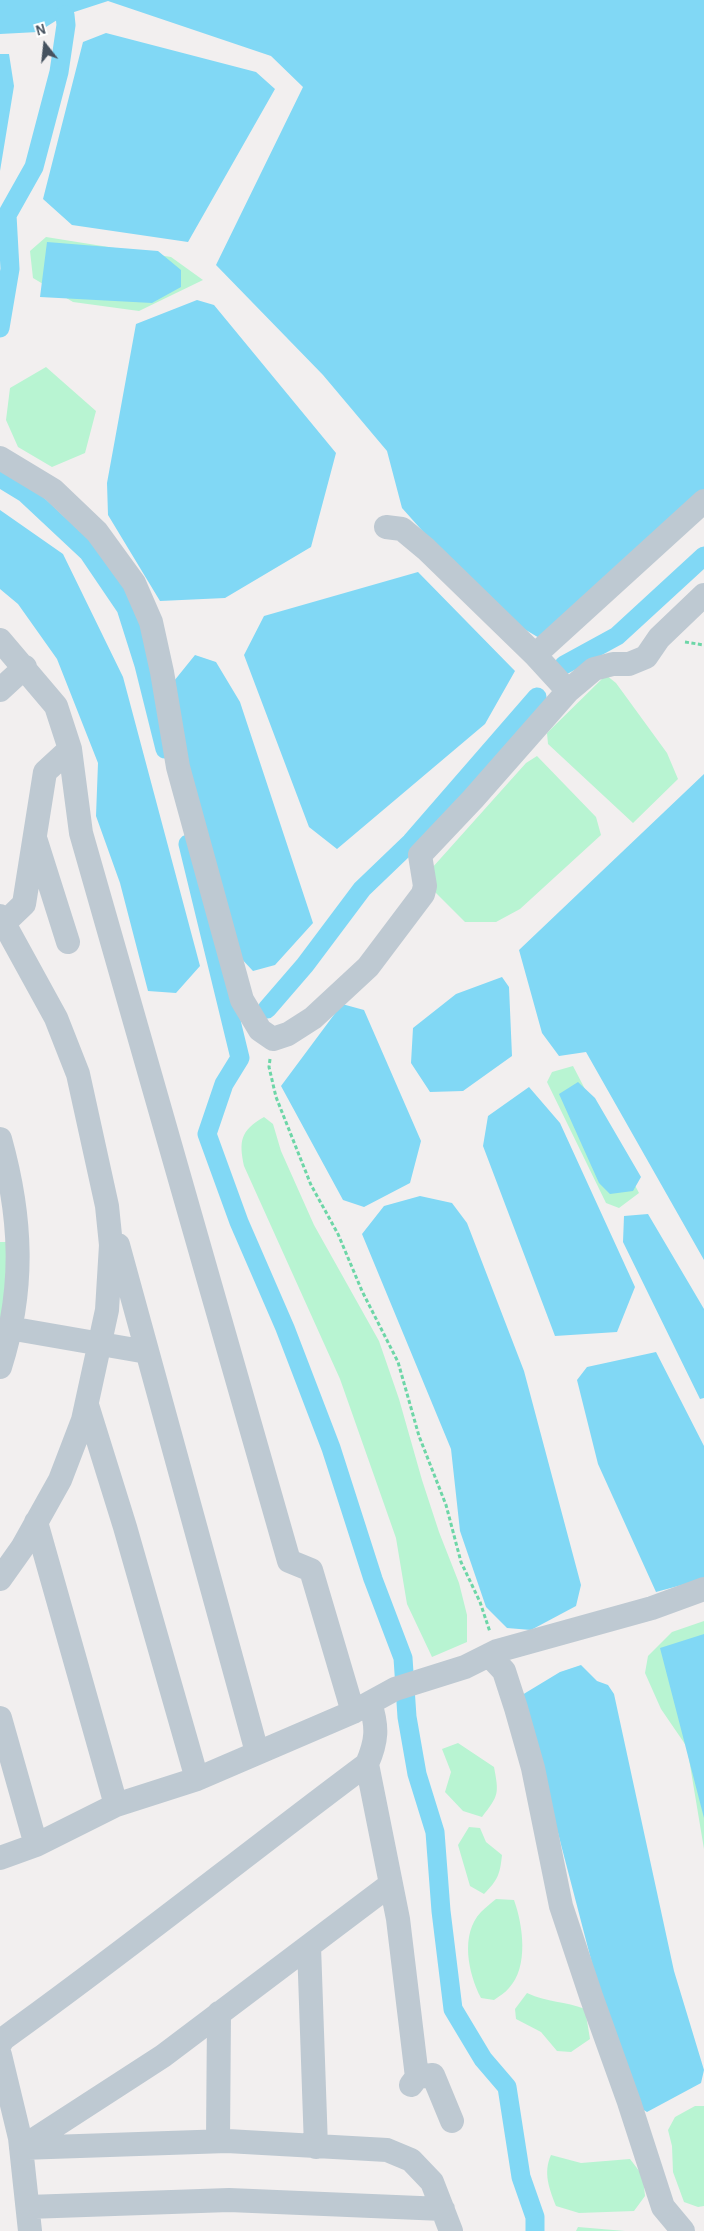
<!DOCTYPE html>
<style>
body{margin:0}
#map{position:relative;width:704px;height:2231px;overflow:hidden;background:#f2efef;font-family:"Alegreya Sans",sans-serif}
canvas{display:block}
.north{position:absolute;left:20px;top:20px;width:50px;height:50px;-webkit-text-stroke:4px #fff;paint-order:stroke;rotate:344deg;font-size:14px;font-weight:700;line-height:20px;text-align:center;color:#45515e}
.north::after{content:'';display:block;margin:auto;width:18px;height:22px;background:#45515e;clip-path:polygon(50% 0,100% 100%,50% 72%,0 100%)}
</style>
<div id="map">
<canvas width="704" height="2231"></canvas>
<div class="north">N</div>
</div>
<script>
const ctx = document.querySelector('canvas').getContext('2d');
ctx.lineJoin = 'round';
function fill(path, color) { ctx.fillStyle = color; ctx.fill(path, 'evenodd'); }
function trace(path, color, width, dash) { ctx.strokeStyle = color; ctx.lineWidth = width; ctx.lineCap = dash ? 'butt' : 'round'; ctx.setLineDash(dash || []); ctx.stroke(path); }
fill(new Path2D(`
 M 46,237 L 171,257 L 203,280 L 139,311 L 73,302 L 33,278 L 30,251 Z
 M 46,367 L 96,411 L 85,453 L 52,467 L 18,447 L 6,420 L 10,388 Z
 M 606,675 L 616,683 L 667,753 L 678,779 L 633,823 L 548,744 L 547,733 Z
 M 537,756 L 596,817 L 601,835 L 520,909 L 496,922 L 465,922 L 435,892 L 432,868 L 526,763 Z
 M 573,1066 L 639,1193 L 619,1208 L 606,1203 L 547,1082 L 552,1072 Z
 M 264,1117 L 273,1124 L 281,1151 L 314,1225 L 379,1341 L 399,1399 L 422,1480 L 439,1532 L 459,1583 L 467,1615 L 467,1642 L 432,1657 L 407,1604 L 396,1538 L 340,1379 L 244,1166 C 239,1141 240,1131 264,1117 Z
 M 0,1242 L 12,1242 L 0,1338 Z
 M 704,1621 L 704,1849 L 687,1747 L 661,1709 L 645,1673 L 648,1656 L 672,1632 Z
 M 458,1743 L 494,1767 C 499,1794 499,1795 482,1817 L 463,1811 L 445,1792 L 451,1772 L 442,1749 Z
 M 469,1827 L 480,1828 L 486,1842 L 502,1855 C 500,1874 498,1880 484,1894 L 470,1886 L 458,1845 Z
 M 496,1899 L 514,1900 C 523,1925 529,1967 509,1988 C 505,1993 499,1996 494,2000 L 481,1998 C 468,1973 460,1934 481,1912 C 486,1907 491,1903 496,1899 Z
 M 527,1993 C 548,2003 565,2001 585,2009 L 590,2039 L 571,2052 L 557,2051 L 541,2032 L 516,2019 L 515,2009 Z
 M 695,2106 L 704,2106 L 704,2206 L 698,2207 L 684,2202 L 673,2172 L 672,2146 L 668,2130 L 675,2117 Z
 M 551,2155 L 581,2163 L 630,2159 L 643,2176 L 645,2196 L 634,2211 L 579,2213 L 556,2206 C 549,2188 543,2173 551,2155 Z
 M 578,2227 L 625,2231 L 576,2231 Z`), '#b8f4d2');
fill(new Path2D(`
 M 0,0 L 704,0 L 704,500 L 546,642 L 494,611 L 402,508 L 387,451 L 323,375 L 216,265 L 303,87 L 271,56 L 108,1 L 65,15 L 38,32 L 0,34 Z
 M 106,33 L 256,72 L 275,89 L 188,242 L 72,225 L 43,199 L 83,42 Z
 M 0,54 L 9,54 L 14,86 L 0,171 Z
 M 47,242 L 158,251 L 181,270 L 181,287 L 152,303 L 40,297 Z
 M 197,300 L 214,305 L 336,453 L 311,547 L 225,598 L 160,601 L 108,515 L 107,483 L 136,324 Z
 M 0,510 L 63,554 L 123,677 L 200,966 L 176,993 L 148,991 L 120,883 L 96,816 L 98,763 L 57,659 L 18,604 L 0,589 Z
 M 418,572 L 515,671 L 485,724 L 337,849 L 309,827 L 244,655 L 264,616 Z
 M 195,655 L 216,662 L 240,702 L 313,923 L 275,965 L 253,971 L 238,955 L 176,716 L 174,681 Z
 M 704,774 L 704,1260 L 586,1052 L 559,1056 L 542,1033 L 519,950 Z
 M 502,977 L 509,987 L 512,1056 L 463,1091 L 430,1092 L 411,1063 L 413,1028 L 456,994 Z
 M 342,1004 L 364,1010 L 421,1141 L 410,1183 L 364,1207 L 343,1200 L 281,1086 Z
 M 578,1082 L 595,1098 L 641,1177 L 633,1191 L 610,1194 L 599,1183 L 559,1094 Z
 M 529,1087 L 560,1123 L 635,1287 L 617,1332 L 555,1336 L 483,1146 L 488,1116 Z
 M 420,1196 L 452,1203 L 467,1223 L 524,1371 L 581,1585 L 576,1606 L 531,1630 L 507,1628 L 486,1607 L 460,1531 L 451,1449 L 362,1234 L 384,1206 Z
 M 648,1214 L 704,1309 L 704,1398 L 700,1399 L 623,1242 L 624,1216 Z
 M 656,1352 L 704,1446 L 704,1579 L 656,1592 L 598,1464 L 577,1380 L 587,1367 Z
 M 704,1634 L 704,1818 L 660,1648 Z
 M 581,1665 L 597,1681 L 608,1685 L 614,1694 L 674,1971 L 704,2070 L 701,2083 L 647,2112 L 637,2106 L 624,2086 L 522,1695 L 560,1672 Z`), '#81d8f5');
trace(new Path2D(`
 M 0,328 L 10,269 L 7,215 L 34,167 L 59,72 L 66,25 L 65,15
 M 0,478 L 25,493 L 88,552 L 126,608 L 144,665 L 165,749
 M 564,665 L 617,636 L 704,556
 M 188,844 L 240,1058 L 224,1084 L 207,1134 L 239,1222 L 285,1328 L 331,1448 L 373,1579 L 403,1658 L 407,1717 L 417,1774 L 435,1832 L 441,1911 L 453,2009 L 483,2059 L 507,2087 L 521,2177 L 535,2217 L 535,2231
 M 267,1009 L 305,965 L 362,889 L 411,842 L 537,697`), '#81d8f5', 19);
trace(new Path2D(`
 M 685,642 L 704,645
 M 270,1059 L 269,1067 L 276,1097 L 311,1185 L 338,1234 L 362,1291 L 398,1362 L 419,1436 L 446,1505 L 461,1562 L 480,1602 L 490,1632`), '#6dd6a7', 3, [4, 2.5]);
trace(new Path2D(`
 M 0,458 L 53,490 L 97,532 L 134,583 L 151,622 L 162,672 L 178,767 L 242,1000 L 260,1030 L 273,1039 L 288,1034 L 313,1018 L 368,967 L 423,894 L 425,886 L 420,855 L 473,799 L 568,691 L 594,669 L 613,664 L 629,664 L 646,657 L 659,638 L 704,595
 M 386,527 L 402,529 L 426,549 L 535,655 L 568,691
 M 0,640 L 56,706 L 70,749 L 81,833 L 289,1561 L 311,1570 L 353,1712
 M 535,655 L 704,501
 M 0,690 L 25,667
 M 36,841 L 68,942
 M 0,916 L 56,1018 L 78,1074 L 107,1206 L 111,1245 L 107,1310 L 83,1420 L 60,1480 L 22,1548 L 0,1579
 M 0,927 L 24,904 L 45,772 L 70,749
 M 0,1139 C 22,1218 25,1289 0,1367
 M 118,1245 L 257,1752
 M 9,1328 L 147,1352
 M 87,1405 L 125,1527 L 197,1779
 M 36,1522 L 116,1805
 M 489,1655 L 504,1671 L 516,1708 L 533,1768 L 561,1906 L 591,1996 L 629,2102 L 663,2207 L 683,2231
 M 370,1703 C 378,1727 377,1741 367,1764 L 398,1919 L 417,2077 L 411,2085
 M 0,1718 L 36,1845
 M 0,1858 L 36,1845 L 116,1805 L 197,1779 L 353,1712 L 395,1689 L 465,1667 L 497,1651 L 652,1608 L 704,1589
 M 309,1946 L 316,2147
 M 0,2044 L 3,2039 C 126,1951 245,1855 367,1764
 M 0,2055 L 20,2138 L 30,2231
 M 417,2077 L 433,2075 L 452,2121
 M 218,2141 L 219,2013
 M 21,2148 L 227,2141 L 387,2150 L 411,2160 L 432,2182 L 451,2231
 M 21,2148 L 163,2056 L 391,1884
 M 28,2207 L 229,2200 L 443,2209`), '#bec9d2', 24);
</script>
